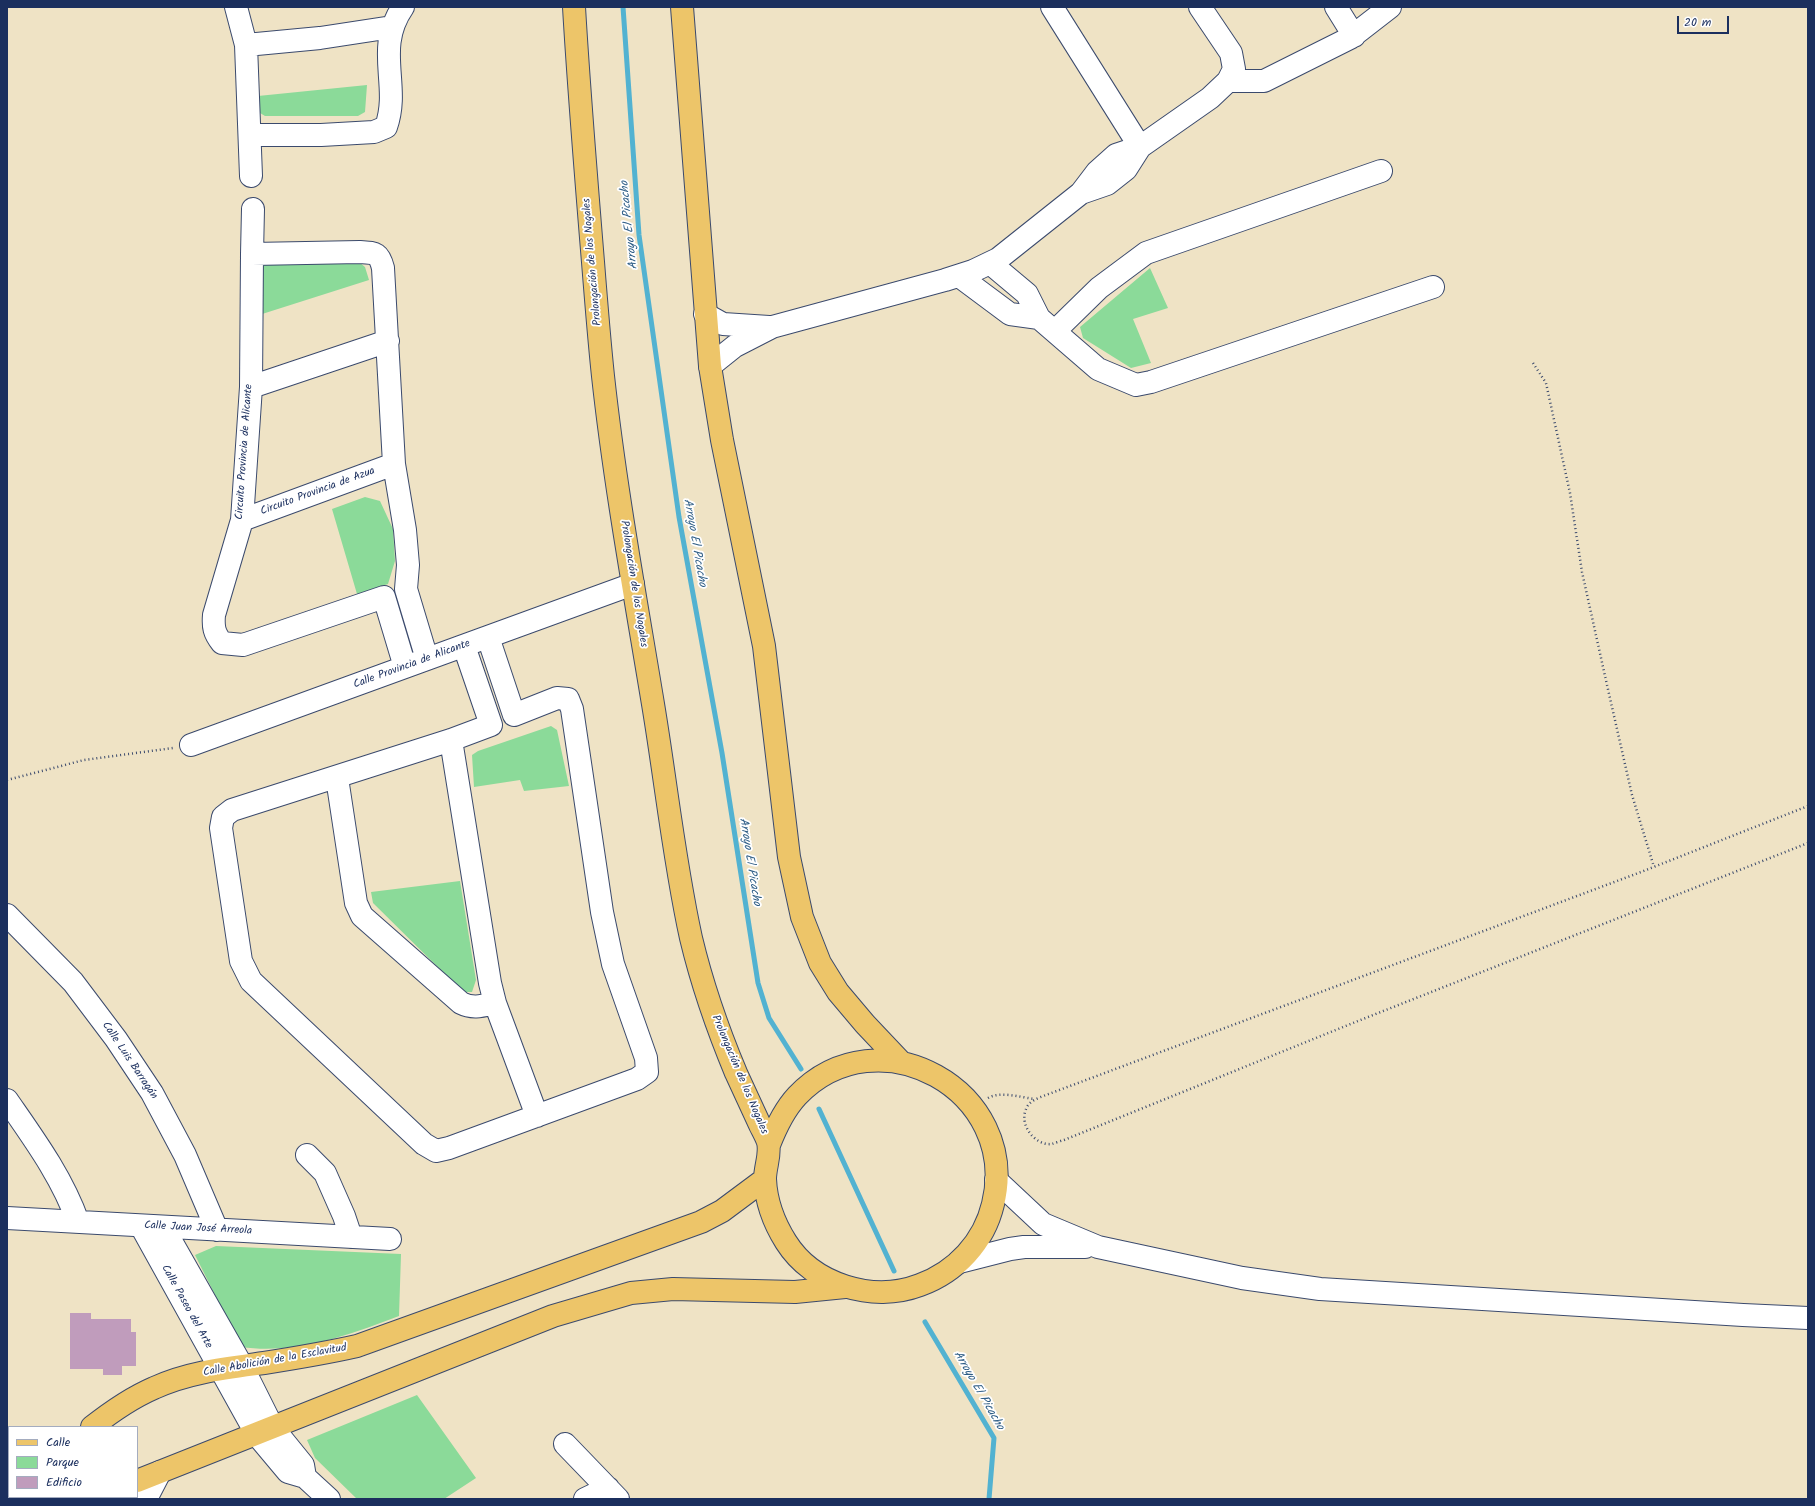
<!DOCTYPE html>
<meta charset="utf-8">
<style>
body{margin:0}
#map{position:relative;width:1815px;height:1506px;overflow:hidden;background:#efe3c5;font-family:Kalam,sans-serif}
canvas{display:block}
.frame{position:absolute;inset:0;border:8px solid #1b2f5e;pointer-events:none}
.legend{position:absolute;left:8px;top:1426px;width:130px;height:72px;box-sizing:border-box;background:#fff;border:1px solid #a4acbf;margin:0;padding:5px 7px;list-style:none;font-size:12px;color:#1b2f5e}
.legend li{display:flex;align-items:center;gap:8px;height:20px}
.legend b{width:20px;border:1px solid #a4acbf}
.scale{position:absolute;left:1677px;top:16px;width:52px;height:18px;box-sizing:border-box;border:2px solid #1b2f5e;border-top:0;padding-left:5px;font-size:12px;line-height:14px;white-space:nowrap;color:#1b2f5e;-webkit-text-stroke:3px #fff;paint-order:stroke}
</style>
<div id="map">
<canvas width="1815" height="1506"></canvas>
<div class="frame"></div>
<ul class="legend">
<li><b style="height:5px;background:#edc569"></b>Calle</li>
<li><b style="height:11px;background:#8bda99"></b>Parque</li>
<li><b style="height:11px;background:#c09cbc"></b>Edificio</li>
</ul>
<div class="scale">20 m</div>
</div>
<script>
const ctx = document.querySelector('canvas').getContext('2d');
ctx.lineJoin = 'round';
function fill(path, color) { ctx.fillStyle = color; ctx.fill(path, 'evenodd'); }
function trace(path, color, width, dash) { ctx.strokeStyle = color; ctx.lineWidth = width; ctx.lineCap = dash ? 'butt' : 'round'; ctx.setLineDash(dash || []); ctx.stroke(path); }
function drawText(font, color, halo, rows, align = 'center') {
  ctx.font = font + ' Kalam,sans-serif'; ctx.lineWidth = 3.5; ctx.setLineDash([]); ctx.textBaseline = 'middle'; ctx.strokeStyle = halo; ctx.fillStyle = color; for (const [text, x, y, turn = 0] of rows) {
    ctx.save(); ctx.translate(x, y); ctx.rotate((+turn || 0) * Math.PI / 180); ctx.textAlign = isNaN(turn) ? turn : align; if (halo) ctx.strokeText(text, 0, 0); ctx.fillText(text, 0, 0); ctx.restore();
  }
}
fill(new Path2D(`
 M 367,85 L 365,112 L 358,116 L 265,116 L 260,113 L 258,96 Z
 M 358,261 L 365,267 L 369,280 L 259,315 L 258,270 L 264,263 Z
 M 1150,268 L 1168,308 L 1133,319 L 1151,363 L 1131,368 L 1083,338 L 1080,327 Z
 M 365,497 L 380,501 L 393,529 L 395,561 L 388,584 L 357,594 L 332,509 Z
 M 551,726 L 557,730 L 569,786 L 524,791 L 520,780 L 474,787 L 472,755 L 478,751 Z
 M 460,881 L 476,980 L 472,992 L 463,992 L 373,903 L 371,892 Z
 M 216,1246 L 401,1254 L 399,1316 C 349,1335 295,1355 241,1347 L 195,1255 Z
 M 417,1395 L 476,1478 L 444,1499 L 357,1499 L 315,1458 L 307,1440 Z`), '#8bda99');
trace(new Path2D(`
 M 623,7 L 639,235 L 679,517 L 722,753 L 758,983 L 769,1018 L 801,1069
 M 819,1109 L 894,1271
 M 925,1322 L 994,1438 L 989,1499`), '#52b2d1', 5);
fill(new Path2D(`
 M 70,1313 L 91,1313 L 91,1319 L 131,1319 L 131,1332 L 136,1332 L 136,1366 L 122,1366 L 122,1375 L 103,1375 L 103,1369 L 70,1369 Z`), '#c09cbc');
const minor = new Path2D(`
 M 236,7 L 246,45 L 251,176
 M 1052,7 L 1140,147
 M 1336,7 L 1354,36
 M 246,45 L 320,38 L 392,27
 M 1228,81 L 1264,81 L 1350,38 L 1390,7
 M 250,135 L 321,135 L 374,132 L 386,127 C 401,85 374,49 403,7
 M 1081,193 L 1107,184 L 1126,169 L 1140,147
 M 252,254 L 253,209
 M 990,263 L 1027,294 L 1039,318 L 1098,369 L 1136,385 L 1151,382 L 1433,287
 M 959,276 L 1010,314 L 1039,318
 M 705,314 L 723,324 L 769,327
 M 1055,331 L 1099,288 L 1146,253 L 1381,171
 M 710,366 L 735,346 L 772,327 L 945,280 L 973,271 L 998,259 L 1081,193 L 1097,172 L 1116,155 L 1140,147 L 1210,98 L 1228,81 L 1234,69 L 1231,53 L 1200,7
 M 251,387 L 388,341
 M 242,520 L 394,464
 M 464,646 L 491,725 L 451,740 L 232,810 L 223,817 L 221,828 L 241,961 L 251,981 L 424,1144 L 436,1151 L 449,1148 L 637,1079 L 647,1072 L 646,1058 L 613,964 L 602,912 L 572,709 L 568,699 L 557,698 L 514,715 L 488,637
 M 405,667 L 384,597 L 243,645 L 222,643 C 214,633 213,627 214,615 L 242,520 L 251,387 L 252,254 L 360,252 C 375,253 379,252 383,268 L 394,464 L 405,530 L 408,565 L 406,589 L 427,659
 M 451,740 L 490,983 L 495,1003 L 537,1116
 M 191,745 L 633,584
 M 337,778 L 356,903 L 362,916 L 461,1003 C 473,1009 482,1006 495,1003
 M 7,915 L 73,982 L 116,1039 L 152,1093 L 185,1155 L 217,1230
 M 7,1100 C 34,1139 62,1177 78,1222
 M 307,1155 L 325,1173 L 344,1216 L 351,1237
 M 996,1180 L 1043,1224 L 1098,1247 L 1242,1278 L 1320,1289 L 1743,1315 L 1808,1318
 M 7,1218 L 390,1239
 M 141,1226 L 257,1435 L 288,1472 L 305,1477 L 329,1499
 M 163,1227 L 242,1366 L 273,1428 L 303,1465 L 305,1477
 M 959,1262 L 1010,1249 L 1024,1247 L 1085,1247
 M 565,1444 L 618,1499
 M 146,1499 L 160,1472
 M 585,1499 L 608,1488`);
const major = new Path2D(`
 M 574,7 C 579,92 586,177 593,262 C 596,300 599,338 603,376 C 615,486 635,595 653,704 C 666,782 674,861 691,938 C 702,984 718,1030 736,1073 C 744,1090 752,1108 760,1125 C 763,1131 766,1136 768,1142 C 771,1154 765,1167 765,1179 C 766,1202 774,1223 786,1242 C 813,1285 873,1303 920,1285 C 956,1272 984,1242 993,1204 C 1021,1091 878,1011 797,1096 C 784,1110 776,1127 769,1145
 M 682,7 L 710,366 L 722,440 L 764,646 L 789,857 L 802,917 L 820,963 L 838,992 L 865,1024 L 900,1061
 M 92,1427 C 111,1412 131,1398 154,1388 C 188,1372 227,1368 264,1363 C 296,1358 326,1353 357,1346 L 701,1222 L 722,1211 L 765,1179
 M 137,1481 L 553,1316 L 631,1293 L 673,1289 L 795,1292 L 845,1287
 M 7,1482 L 9,1481
 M 92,1499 L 97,1497`);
trace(minor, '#3b4a6d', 24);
trace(major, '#3b4a6d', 24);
trace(new Path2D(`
 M 1533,363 L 1546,383 L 1570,493 L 1582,572 L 1607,685 L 1632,795 L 1654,867
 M 7,780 L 84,760 L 173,748
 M 1808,806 L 1641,872 L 1046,1095 C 1038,1098 1029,1101 1026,1109 C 1019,1125 1035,1146 1052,1144 C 1055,1143 1060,1141 1064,1140 L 1358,1021 L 1808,843
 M 988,1098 C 1000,1091 1020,1097 1034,1099`), '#3b4a6d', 2.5, [1, 3]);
trace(minor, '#fff', 22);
trace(major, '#edc569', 22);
drawText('11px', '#1b2f5e', '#fff', [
 ["Prolongación de los Nogales",593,262,-95],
 ["Circuito Provincia de Alicante",245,452,-86],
 ["Circuito Provincia de Azua",318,492,-20],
 ["Prolongación de los Nogales",633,584,81],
 ["Calle Provincia de Alicante",412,665,-20],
 ["Calle Luis Barragán",129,1061,56],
 ["Prolongación de los Nogales",739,1075,67],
 ["Calle Juan José Arreola",198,1229,3],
 ["Calle Paseo del Arte",186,1307,61],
 ["Calle Abolición de la Esclavitud",275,1361,-10]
]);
drawText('italic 12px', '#2e5d86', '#fff', [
 ["Arroyo El Picacho",630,225,-96],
 ["Arroyo El Picacho",694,543,80],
 ["Arroyo El Picacho",749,862,81],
 ["Arroyo El Picacho",978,1391,60]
]);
</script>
